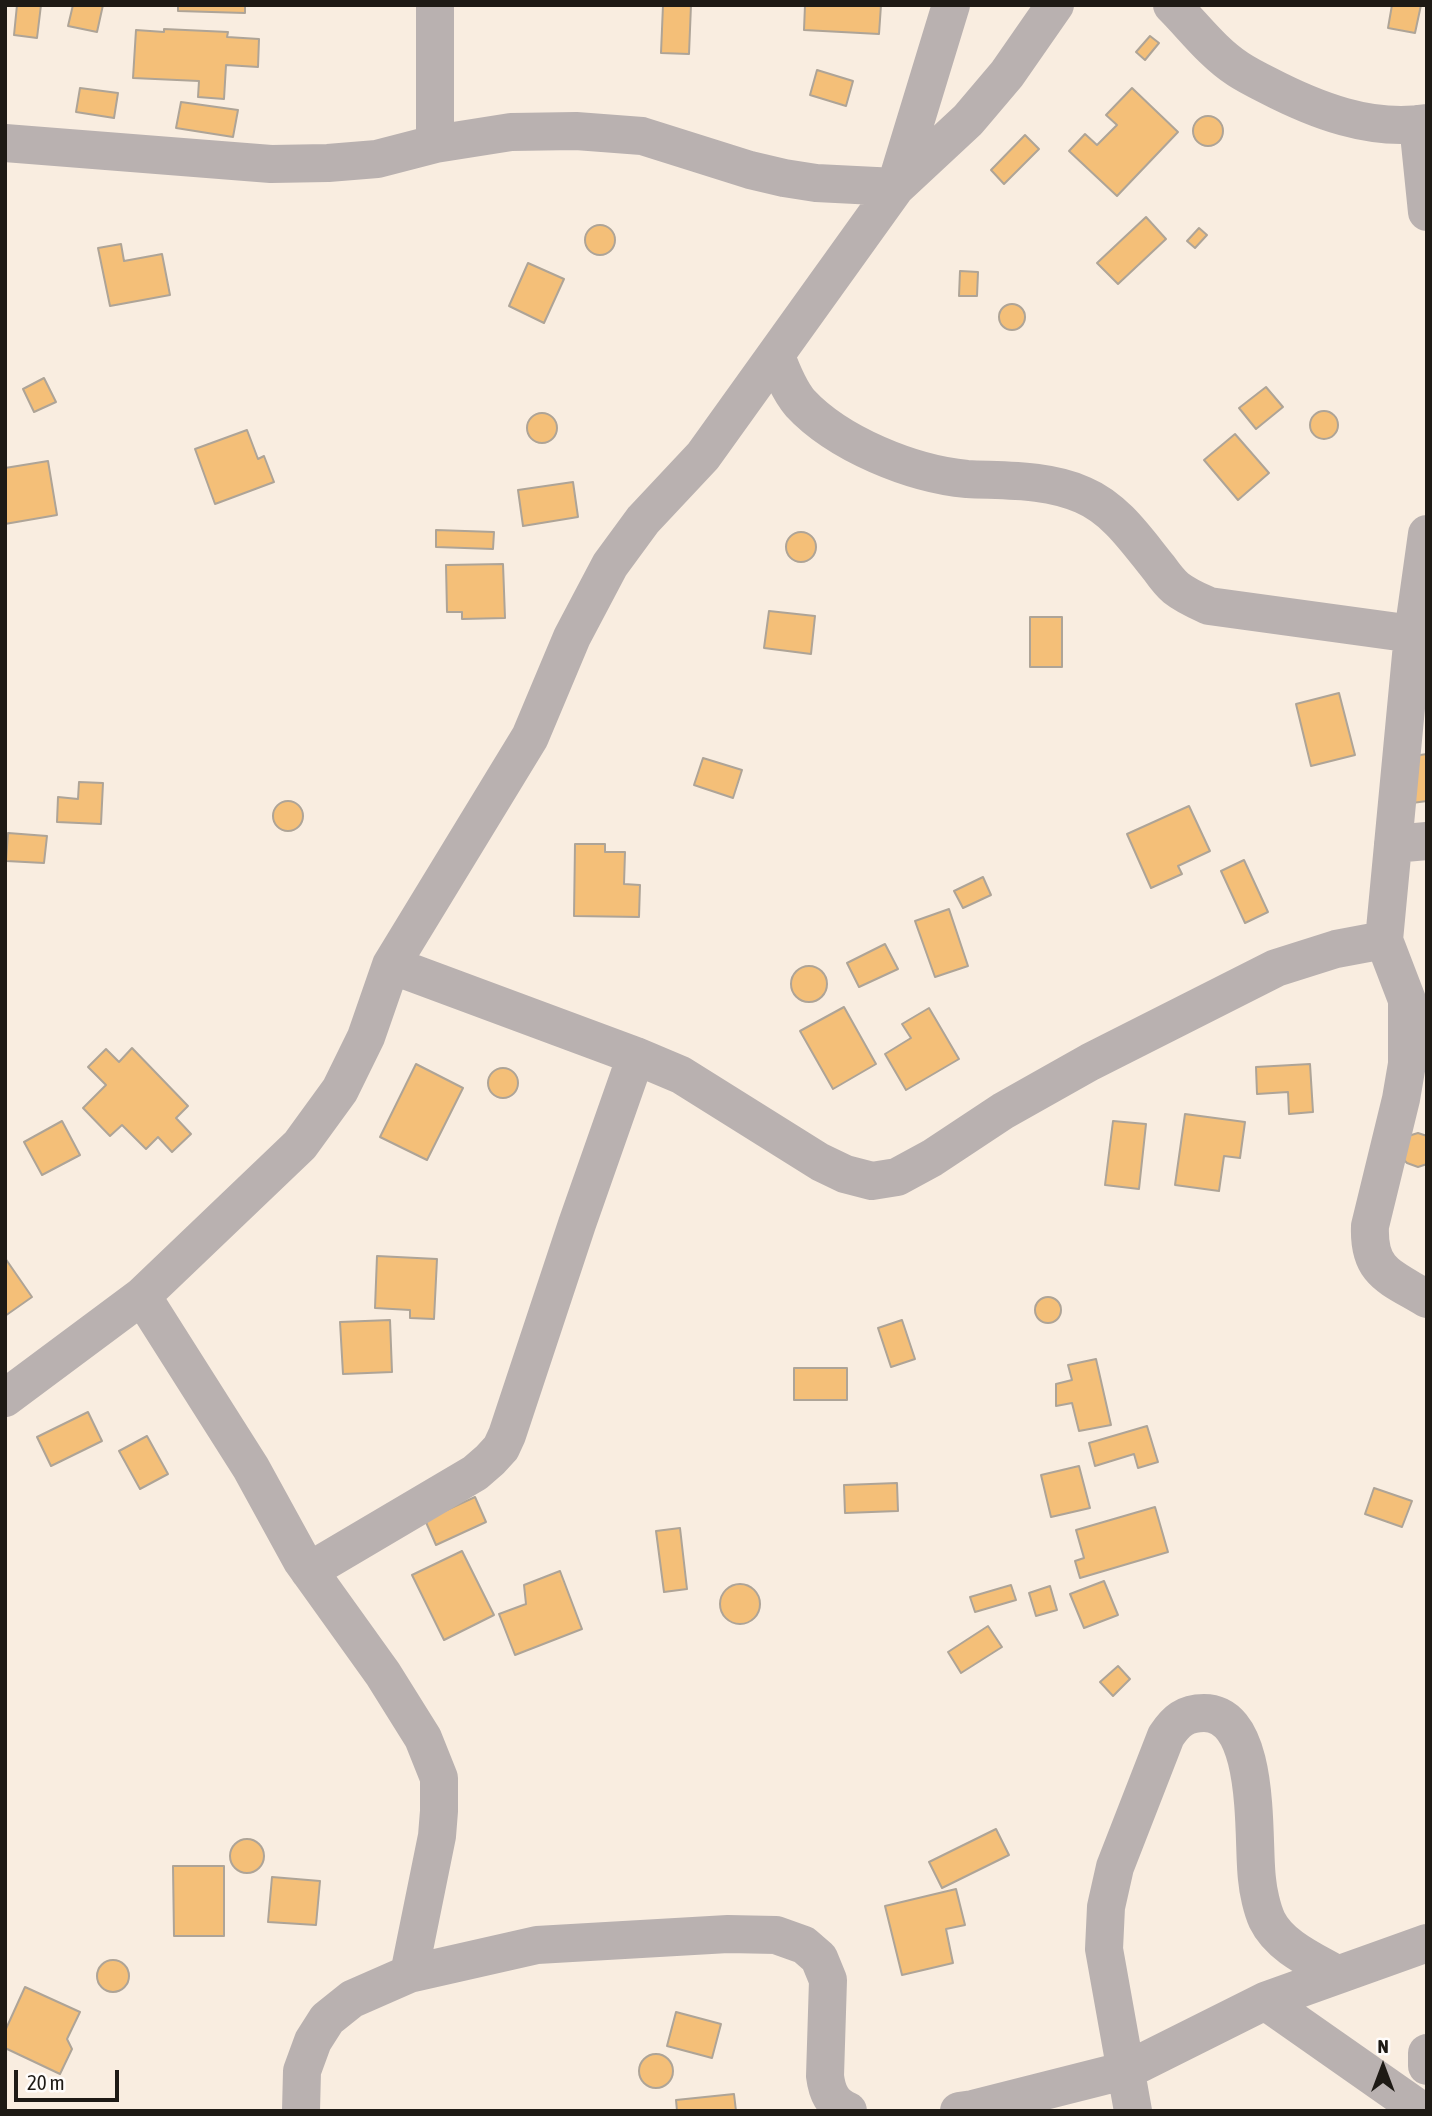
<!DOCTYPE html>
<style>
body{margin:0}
#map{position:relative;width:1432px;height:2116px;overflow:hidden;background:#f9ede0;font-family:"Asap Condensed",sans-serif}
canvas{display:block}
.frame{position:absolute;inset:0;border:7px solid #1e1a15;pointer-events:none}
.north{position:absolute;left:1348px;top:2032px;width:70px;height:70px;-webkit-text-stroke:5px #fffcfa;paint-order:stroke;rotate:0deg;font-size:19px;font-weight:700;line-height:28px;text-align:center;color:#1e1a15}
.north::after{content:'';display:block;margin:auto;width:24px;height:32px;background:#1e1a15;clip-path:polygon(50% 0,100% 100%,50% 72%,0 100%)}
.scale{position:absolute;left:14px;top:2070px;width:105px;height:32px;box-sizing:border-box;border:4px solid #1e1a15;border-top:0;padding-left:9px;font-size:21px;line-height:24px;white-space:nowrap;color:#1e1a15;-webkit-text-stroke:5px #fffcfa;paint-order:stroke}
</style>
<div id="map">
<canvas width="1432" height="2116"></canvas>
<div class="frame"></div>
<div class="north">N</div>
<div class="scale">20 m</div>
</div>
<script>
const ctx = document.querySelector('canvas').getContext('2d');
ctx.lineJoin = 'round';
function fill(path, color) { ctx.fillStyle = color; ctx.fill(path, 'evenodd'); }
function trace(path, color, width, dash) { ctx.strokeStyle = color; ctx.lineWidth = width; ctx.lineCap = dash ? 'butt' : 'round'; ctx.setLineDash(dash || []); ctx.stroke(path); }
const building = new Path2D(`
 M 17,5 L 41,5 L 37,38 L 14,35 Z
 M 73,5 L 103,5 L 97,32 L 68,26 Z
 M 178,5 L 245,5 L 245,13 L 178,11 Z
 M 663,5 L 691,5 L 689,54 L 661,53 Z
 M 805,5 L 881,5 L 879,34 L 804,30 Z
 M 1392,5 L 1421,5 L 1415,33 L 1388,28 Z
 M 164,29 L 228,32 L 227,37 L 259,39 L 258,67 L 226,65 L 224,99 L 198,97 L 199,81 L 133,78 L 136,30 L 164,32 Z
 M 1150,36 L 1159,43 L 1145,60 L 1136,52 Z
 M 817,70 L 853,81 L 846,106 L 810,95 Z
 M 80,88 L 118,93 L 114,118 L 76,112 Z
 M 1132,88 L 1178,132 L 1117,196 L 1069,151 L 1085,134 L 1097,145 L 1117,125 L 1106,115 Z
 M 181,102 L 238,110 L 233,137 L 176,128 Z
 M1193 131a15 15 0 1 1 30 0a15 15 0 1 1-30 0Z
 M 1025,135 L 1039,149 L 1004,184 L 991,170 Z
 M 1146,217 L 1166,239 L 1118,284 L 1097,263 Z
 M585 240a15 15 0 1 1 30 0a15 15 0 1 1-30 0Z
 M 1199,228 L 1207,235 L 1195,248 L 1187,241 Z
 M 121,244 L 124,261 L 162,254 L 170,295 L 110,306 L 98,248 Z
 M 528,263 L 564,279 L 544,323 L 509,306 Z
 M 960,271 L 978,272 L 977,296 L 959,296 Z
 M999 317a13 13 0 1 1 26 0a13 13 0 1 1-26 0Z
 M 44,378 L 56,402 L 34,412 L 23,389 Z
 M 1266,387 L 1283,407 L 1256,429 L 1239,408 Z
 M1310 425a14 14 0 1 1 28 0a14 14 0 1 1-28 0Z
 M527 428a15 15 0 1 1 30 0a15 15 0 1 1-30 0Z
 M 247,430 L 258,459 L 264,456 L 274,482 L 215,504 L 195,449 Z
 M 1235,434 L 1269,473 L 1238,500 L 1204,460 Z
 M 48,461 L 57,515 L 5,524 L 5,468 Z
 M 573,482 L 578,517 L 523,526 L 518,490 Z
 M 436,530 L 494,532 L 493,549 L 436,547 Z
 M786 547a15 15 0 1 1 30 0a15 15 0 1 1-30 0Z
 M 503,564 L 505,618 L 462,619 L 462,612 L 447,612 L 446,565 Z
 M 769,611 L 815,616 L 811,654 L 764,648 Z
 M 1030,617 L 1062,617 L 1062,667 L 1030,667 Z
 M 1339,693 L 1355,755 L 1311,766 L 1296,704 Z
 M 1427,754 L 1427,801 L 1412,803 L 1406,757 Z
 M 703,758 L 742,770 L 733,798 L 694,785 Z
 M 79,782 L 103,783 L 101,824 L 57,822 L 58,797 L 78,799 Z
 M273 816a15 15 0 1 1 30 0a15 15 0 1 1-30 0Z
 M 1189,806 L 1210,851 L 1178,866 L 1182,874 L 1151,888 L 1127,834 Z
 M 8,833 L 47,836 L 44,863 L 6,861 Z
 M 575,844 L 605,844 L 605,852 L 625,852 L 624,884 L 640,885 L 639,917 L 574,916 Z
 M 1244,860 L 1268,912 L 1245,923 L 1221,871 Z
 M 983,877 L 991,895 L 963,908 L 954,891 Z
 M 949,909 L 968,966 L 935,977 L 915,921 Z
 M 885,944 L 898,969 L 859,987 L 847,963 Z
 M791 984a18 18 0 1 1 36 0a18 18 0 1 1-36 0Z
 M 844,1007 L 876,1064 L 833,1089 L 800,1031 Z
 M 929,1008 L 959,1059 L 906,1090 L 885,1054 L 911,1038 L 902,1024 Z
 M 132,1048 L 188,1106 L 176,1118 L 191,1134 L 172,1152 L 158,1137 L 146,1149 L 122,1125 L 110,1136 L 83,1108 L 106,1085 L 88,1067 L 106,1049 L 119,1062 Z
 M 416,1064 L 463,1088 L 427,1160 L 380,1137 Z
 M 1310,1064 L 1313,1112 L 1289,1114 L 1288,1092 L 1257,1094 L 1256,1067 Z
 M488 1083a15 15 0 1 1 30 0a15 15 0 1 1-30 0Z
 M 1185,1114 L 1245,1122 L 1240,1158 L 1224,1156 L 1219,1191 L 1175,1185 Z
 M 62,1121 L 80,1155 L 42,1175 L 24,1142 Z
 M 1113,1121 L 1146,1124 L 1139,1189 L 1105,1185 Z
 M 1418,1133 L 1427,1136 L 1427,1164 L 1418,1167 L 1407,1163 L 1403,1159 L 1408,1136 Z
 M 377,1256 L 437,1259 L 434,1319 L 410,1318 L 410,1310 L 375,1308 Z
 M 5,1258 L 32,1297 L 5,1316 Z
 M1035 1310a13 13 0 1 1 26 0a13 13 0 1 1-26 0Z
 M 390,1320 L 392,1372 L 343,1374 L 340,1322 Z
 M 902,1320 L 915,1359 L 891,1367 L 878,1328 Z
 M 1096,1359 L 1111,1425 L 1079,1431 L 1072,1403 L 1056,1406 L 1056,1384 L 1072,1380 L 1068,1365 Z
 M 794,1368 L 847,1368 L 847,1400 L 794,1400 Z
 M 88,1412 L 102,1441 L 51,1466 L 37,1437 Z
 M 1147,1426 L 1158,1462 L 1138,1468 L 1134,1454 L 1095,1466 L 1089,1443 Z
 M 147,1436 L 168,1474 L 140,1489 L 119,1451 Z
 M 1079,1466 L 1090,1508 L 1051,1517 L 1041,1475 Z
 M 897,1483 L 898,1511 L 845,1513 L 844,1485 Z
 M 1374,1488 L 1412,1501 L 1402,1527 L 1365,1514 Z
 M 475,1497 L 486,1522 L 436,1545 L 425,1520 Z
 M 1155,1507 L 1168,1552 L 1080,1578 L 1075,1561 L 1084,1558 L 1076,1530 Z
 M 680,1528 L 687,1589 L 664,1592 L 656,1531 Z
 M 462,1551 L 494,1615 L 444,1640 L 412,1575 Z
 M 560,1571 L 582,1629 L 515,1655 L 499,1614 L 526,1604 L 524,1585 Z
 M 1104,1581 L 1118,1615 L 1084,1628 L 1070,1594 Z
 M720 1604a20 20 0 1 1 40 0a20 20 0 1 1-40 0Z
 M 1011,1585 L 1016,1600 L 975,1612 L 970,1597 Z
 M 1050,1586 L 1057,1610 L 1036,1616 L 1029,1593 Z
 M 988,1626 L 1002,1647 L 961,1673 L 948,1652 Z
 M 1118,1666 L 1130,1679 L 1113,1696 L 1100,1682 Z
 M 996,1829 L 1009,1855 L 942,1888 L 929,1862 Z
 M230 1856a17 17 0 1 1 34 0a17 17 0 1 1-34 0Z
 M 173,1866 L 224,1866 L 224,1936 L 174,1936 Z
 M 272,1877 L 320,1881 L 316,1925 L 268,1922 Z
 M 956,1889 L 965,1925 L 946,1929 L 953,1963 L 902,1975 L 885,1906 Z
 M97 1976a16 16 0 1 1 32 0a16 16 0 1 1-32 0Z
 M 25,1987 L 80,2012 L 67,2039 L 72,2049 L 60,2074 L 5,2048 L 5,2031 Z
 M 676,2012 L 721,2024 L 712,2058 L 667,2046 Z
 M639 2071a17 17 0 1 1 34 0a17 17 0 1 1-34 0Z
 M 734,2094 L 736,2111 L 677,2111 L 676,2100 Z`);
fill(building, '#f4bf78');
trace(building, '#aea497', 2);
trace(new Path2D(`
 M 435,5 L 435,144
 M 1172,5 C 1193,26 1213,53 1238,69 C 1247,75 1257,80 1267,85 C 1315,110 1371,132 1427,123
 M 1418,124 L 1427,212
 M 5,143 L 271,164 L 328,163 L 377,159 L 435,144 L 511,132 L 576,131 L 642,136 L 750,170 L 784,178 L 816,183 L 896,187
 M 896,185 L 951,5
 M 776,356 C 782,372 789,390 800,403 C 838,444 912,474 967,479 C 1006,481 1047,479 1083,495 C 1116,509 1137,541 1159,568 C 1164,575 1170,583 1176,588 C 1186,596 1198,601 1209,606 L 1413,634
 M 1427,534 L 1413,634 L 1384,940 L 1407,1000 L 1407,1064 L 1401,1099 L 1370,1226 C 1368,1273 1391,1277 1427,1299
 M 1393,844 L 1427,841
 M 391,965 L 636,1056 L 681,1075 L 820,1162 L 845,1174 L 872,1181 L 897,1177 L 932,1158 L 1003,1111 L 1090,1062 L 1276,968 L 1336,949 L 1384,940
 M 5,1398 L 142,1296
 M 309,1571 L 475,1473 L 490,1460 L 501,1448 L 507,1435 L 577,1224 L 636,1056
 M 409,1974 L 437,1836 L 439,1811 L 439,1778 L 423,1738 L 383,1674 L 302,1561 L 251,1468 L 142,1296 L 300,1145 L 340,1090 L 366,1037 L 391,965 L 530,737 L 572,637 L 610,565 L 643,520 L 703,456 L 896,187 L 968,120 L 1007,74 L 1055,5
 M 1265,2001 L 1422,2111
 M 1427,2053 L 1427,2066
 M 301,2111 L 302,2071 L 313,2041 L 327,2019 L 352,1999 L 409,1974 L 537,1945 L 728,1934 L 776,1935 L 804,1945 L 819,1958 L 828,1980 L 825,2076 C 827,2092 832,2104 848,2111
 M 959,2111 L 973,2109 L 1127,2070 L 1265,2001 L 1427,1943
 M 1133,2111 L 1104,1949 L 1106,1907 L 1115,1867 L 1166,1736 C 1176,1721 1185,1713 1204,1713 C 1263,1713 1252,1841 1257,1879 C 1258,1891 1262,1909 1267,1920 C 1280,1947 1314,1961 1338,1975`), '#b9b1b0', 38);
</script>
